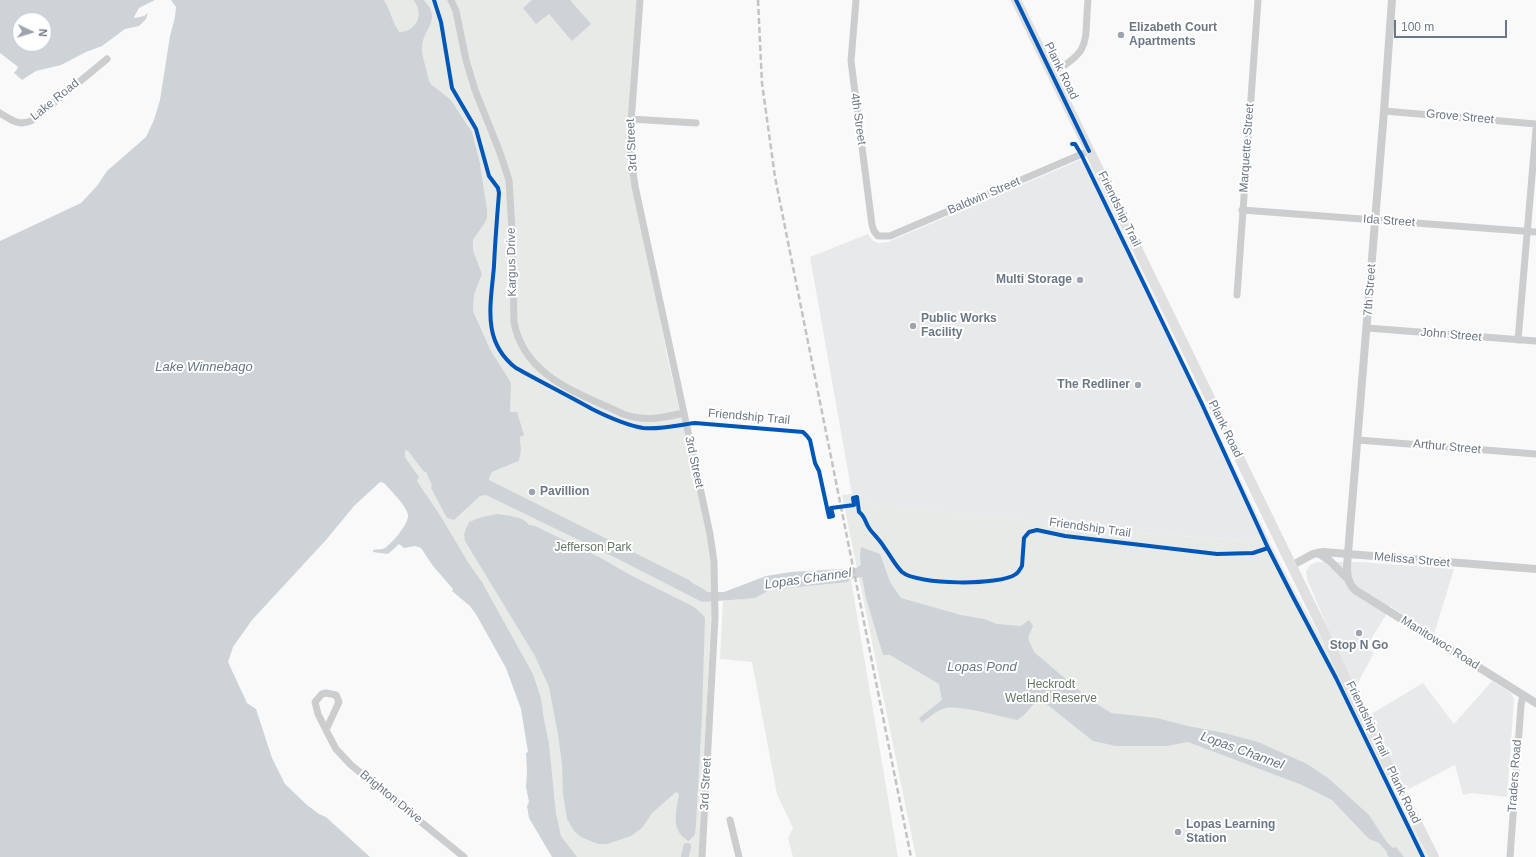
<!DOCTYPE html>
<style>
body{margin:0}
#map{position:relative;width:1536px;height:857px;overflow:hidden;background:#f9f9f9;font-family:Helvetica,sans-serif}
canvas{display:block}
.north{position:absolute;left:12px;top:12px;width:40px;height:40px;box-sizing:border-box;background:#fff;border:1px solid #c4c9ce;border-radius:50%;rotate:94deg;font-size:11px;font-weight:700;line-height:16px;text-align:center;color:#6c7785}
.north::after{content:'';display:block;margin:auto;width:14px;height:18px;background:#9da4ae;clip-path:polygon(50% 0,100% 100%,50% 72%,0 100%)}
.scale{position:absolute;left:1394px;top:20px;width:113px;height:18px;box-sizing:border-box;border:2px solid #6c7785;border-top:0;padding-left:5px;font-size:12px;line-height:14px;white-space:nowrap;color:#6c7785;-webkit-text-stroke:3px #fff;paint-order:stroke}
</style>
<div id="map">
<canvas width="1536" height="857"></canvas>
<div class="north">N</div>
<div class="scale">100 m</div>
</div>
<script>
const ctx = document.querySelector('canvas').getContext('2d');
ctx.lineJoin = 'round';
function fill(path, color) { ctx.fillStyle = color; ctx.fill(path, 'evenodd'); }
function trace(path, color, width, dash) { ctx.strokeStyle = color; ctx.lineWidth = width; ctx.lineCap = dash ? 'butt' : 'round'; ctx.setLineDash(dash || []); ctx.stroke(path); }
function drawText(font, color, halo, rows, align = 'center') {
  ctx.font = font + ' Helvetica,sans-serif'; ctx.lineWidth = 4; ctx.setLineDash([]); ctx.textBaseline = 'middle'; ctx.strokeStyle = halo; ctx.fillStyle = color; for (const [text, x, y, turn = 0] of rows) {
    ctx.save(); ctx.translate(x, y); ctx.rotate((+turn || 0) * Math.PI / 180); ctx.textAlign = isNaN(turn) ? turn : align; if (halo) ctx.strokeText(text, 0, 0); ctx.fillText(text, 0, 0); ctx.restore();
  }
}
fill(new Path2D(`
 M 1080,160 L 1090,164 L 1270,542 L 1065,528 L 1060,524 L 863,503 L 862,495 L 852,494 L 810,257 L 868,234 L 872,240 L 878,243 L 888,242 Z
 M 1317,562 L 1360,562 L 1454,569 L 1434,634 L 1390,606 L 1386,615 L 1366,647 L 1374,653 L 1354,690 L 1307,579 L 1306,571 L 1310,565 Z
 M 1492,681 L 1511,693 L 1514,699 L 1507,797 L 1471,793 L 1463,795 L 1455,765 L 1405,791 L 1368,716 L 1423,683 L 1454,724 Z`), '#e7e9ea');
fill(new Path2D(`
 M 384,0 L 413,0 C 426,13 417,31 400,32 C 393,26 390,9 384,0 Z
 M 424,0 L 638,0 L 630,166 L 668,360 L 707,532 L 715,604 L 711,619 L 699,857 L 576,857 L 561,836 L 556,813 L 549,743 L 544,719 L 541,698 L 533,674 L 482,582 L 468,562 L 440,515 L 417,481 L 419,477 L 405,457 L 405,450 L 408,451 L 424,472 L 489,476 L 492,472 L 519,461 L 521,442 L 510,413 L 510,383 L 490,349 L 473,311 L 474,295 L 482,274 L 473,250 L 473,240 L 481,228 L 487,213 L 487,209 L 480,163 L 474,140 L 468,125 L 451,100 L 431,84 L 429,81 C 428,74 421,52 422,47 C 423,29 443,20 424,0 Z
 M 852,494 L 863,495 L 864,503 L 1060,524 L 1065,528 L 1270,542 L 1298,597 L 1329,652 L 1428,857 L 916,857 L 842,495 Z
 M 851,580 L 898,857 L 793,857 L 788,838 L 793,828 L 777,794 L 752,662 L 720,659 L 723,601 L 755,598 L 770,590 L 848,582 Z`), '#e7eae7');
fill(new Path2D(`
 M 0,0 L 155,0 L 139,8 L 134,17 L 135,18 L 144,16 L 148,13 L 146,19 L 139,26 L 125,29 L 102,46 L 86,52 L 61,65 L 36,71 L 22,80 L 14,73 L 18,68 L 17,66 L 0,53 ZM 20,20 L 44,20 L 44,44 L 20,44 Z
 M 171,0 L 384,0 C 390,9 394,27 400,32 C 417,31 425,13 413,0 L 424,0 C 443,20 423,29 422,47 C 421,52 428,74 429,81 L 431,84 L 451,100 L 472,132 L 474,140 L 480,163 L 487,209 L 487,218 L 484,224 L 473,240 L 473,250 L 482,274 L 474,295 L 473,311 L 490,349 L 511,383 L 510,412 L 517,412 L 524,435 L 520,437 L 521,450 L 519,461 L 492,472 L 489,478 L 489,480 L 689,580 C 694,586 702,586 707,592 L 724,592 L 766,576 L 791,572 L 856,568 L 861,565 L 860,557 L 861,547 L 880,554 L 890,582 L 901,598 L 961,615 L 984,619 L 997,624 L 1021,626 L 1029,620 L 1033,626 L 1028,638 L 1034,652 L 1088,698 L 1111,713 L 1157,718 L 1188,726 L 1224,733 L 1258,742 L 1307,764 L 1328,778 L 1369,815 L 1386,841 L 1393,848 L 1396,847 L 1404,857 L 1389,857 L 1387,854 L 1387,852 L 1379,843 L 1369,839 L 1332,800 L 1302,785 L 1188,742 L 1167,746 L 1116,746 L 1093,741 L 1039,698 L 1024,715 L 1017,720 C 1002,717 960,705 946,708 C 937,710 929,717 922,723 L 919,718 L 942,700 L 939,684 L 890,655 L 883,655 L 866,598 L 862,577 L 851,579 L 848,582 L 770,590 L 755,598 L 746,599 L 702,602 L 616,558 L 486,495 L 480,496 L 454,520 L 447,518 L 431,488 L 432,485 L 426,472 L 424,472 L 408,451 L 405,450 L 405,457 L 419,477 L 417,481 L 440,515 L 468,562 L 482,582 L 533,674 L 541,698 L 544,719 L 549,743 L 556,813 L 561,836 L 577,857 L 552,857 L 529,818 L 527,806 L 529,802 L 526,787 L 527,772 L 526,753 L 528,752 L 521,709 L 506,668 L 477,616 L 470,606 L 452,591 L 453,589 L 433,566 L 421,548 L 415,546 L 404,548 L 399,544 L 388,554 L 373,552 L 373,550 C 377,549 382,550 385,548 C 392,543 409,524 408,515 C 407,506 390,490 384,483 L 380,482 L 354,506 L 326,540 L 252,620 L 233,647 L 228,662 L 247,703 L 256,709 L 272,758 L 285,784 L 307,805 L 319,814 L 326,817 L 370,857 L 0,857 L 0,241 L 81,203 L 97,186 L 107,171 L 146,137 L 154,120 L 160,100 L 170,36 L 175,17 L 176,7 Z
 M 532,0 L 570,0 L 591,24 L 572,41 L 549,14 L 536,24 L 523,8 Z
 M 498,514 C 508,516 523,516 529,525 L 535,526 L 599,557 L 632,576 L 694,607 L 705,617 L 702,715 L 696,825 L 695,834 L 689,841 L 686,840 L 686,839 C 670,829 677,809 679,794 L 676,792 L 652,813 L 642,828 L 631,836 L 607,844 L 598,844 L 581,837 L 574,831 L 567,819 L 563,794 L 562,764 L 558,734 L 549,687 L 535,656 L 465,541 L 464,534 L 469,522 L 482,517 Z`), '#ced3d7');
trace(new Path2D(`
 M 685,856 L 687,847`), '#ced3d7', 8);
trace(new Path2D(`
 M 451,0 L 456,11 L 466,60 L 475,90 L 499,150 L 509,180 L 512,231 L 514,322 C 524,377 579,393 623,414 C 646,422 661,418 684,413
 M 640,0 L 630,136 L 630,149 L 635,186 L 710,534 L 714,562 L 715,617 L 702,857
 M 856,0 L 851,61 L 872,225 L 874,231 L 878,236 L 890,236 L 1089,151
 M 1051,73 C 1093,51 1084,42 1088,0
 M 1384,111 L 1536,124
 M 0,113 C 11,120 20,127 33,120 L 107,59
 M 630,119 L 696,123
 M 1242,210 L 1536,232
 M 1237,295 L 1258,0
 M 1367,328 L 1536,341
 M 1518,340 L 1536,129
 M 1358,440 L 1536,454
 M 326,693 L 336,695 L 339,702 L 326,730 L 318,714 L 315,702 L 322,694 Z
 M 326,730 L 336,749 L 351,765 L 464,857
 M 730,820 L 739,857
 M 1510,857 L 1521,705 L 1523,695`), '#cccdce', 7);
trace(new Path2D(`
 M 1392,0 L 1384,111 L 1347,566 C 1347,576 1348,583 1355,590 L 1536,703
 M 1318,553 L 1330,561 L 1348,579
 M 1291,566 L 1313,554 L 1323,552 L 1536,569`), '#cccdce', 8);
trace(new Path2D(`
 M 1016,0 L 1326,636 L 1352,693 L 1434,857`), '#e0e0e1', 10);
trace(new Path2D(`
 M 758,0 L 762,83 L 775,177 L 911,857`), '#c3c3c4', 2.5, [6, 3]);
trace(new Path2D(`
 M 434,0 L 441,22 L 452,88 L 476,129 L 489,176 L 498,188 L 499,193 C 497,218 495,242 494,266 C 491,304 481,341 516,368 C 541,382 567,395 592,409 C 608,417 625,425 643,428 C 661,430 678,425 695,423 L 803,432 L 807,436 L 810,440 L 815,463 L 819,471 L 829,517 L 833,516 L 831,508 L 854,505 L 853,498 L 857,497 L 859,512 C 865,516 865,522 869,528 C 873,534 880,540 884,547 C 890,555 895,565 902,572 C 917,585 1000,586 1016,574 C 1019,572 1020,569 1022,566 L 1024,538 L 1029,532 L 1037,530 L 1065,536 L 1217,554 L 1253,553 L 1268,548
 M 1016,0 L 1089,151
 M 1072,144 L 1075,144 L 1081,154 L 1202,404 L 1268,548 L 1292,595 L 1336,678 L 1423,857`), '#0057b8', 4);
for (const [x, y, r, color] of [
 [1121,35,4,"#9da4ae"],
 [1080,280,4,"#9da4ae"],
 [913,326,4,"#9da4ae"],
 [1138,385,4,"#9da4ae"],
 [532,492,4,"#9da4ae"],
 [1359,633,4,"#9da4ae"],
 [1178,832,4,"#9da4ae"]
]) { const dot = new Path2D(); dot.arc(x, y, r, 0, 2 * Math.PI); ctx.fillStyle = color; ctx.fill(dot); trace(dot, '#fff', 1.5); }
drawText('bold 12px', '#6c7785', '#fff', [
 ["Elizabeth Court",1129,28],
 ["Apartments",1129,42],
 ["Multi Storage",1072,280,"right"],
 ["Public Works",921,319],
 ["Facility",921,333],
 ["The Redliner",1130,385,"right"],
 ["Pavillion",540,492],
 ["Stop N Go",1359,646,"center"],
 ["Lopas Learning",1186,825],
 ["Station",1186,839]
], 'left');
drawText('12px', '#6c7785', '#fff', [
 ["Plank Road",1061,71,64],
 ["Lake Road",55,100,-39],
 ["Grove Street",1460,117,5],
 ["4th Street",858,119,82],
 ["3rd Street",632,145,-93],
 ["Marquette Street",1247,148,-86],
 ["Baldwin Street",984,196,-23],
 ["Friendship Trail",1119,209,64],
 ["Ida Street",1389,221,4],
 ["Kargus Drive",512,262,-91],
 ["7th Street",1370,290,-86],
 ["John Street",1451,335,5],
 ["Friendship Trail",749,417,5],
 ["Plank Road",1225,429,64],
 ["Arthur Street",1447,447,5],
 ["3rd Street",694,462,78],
 ["Friendship Trail",1090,528,8],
 ["Melissa Street",1412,560,5],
 ["Manitowoc Road",1440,643,32],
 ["Friendship Trail",1367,719,64],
 ["Traders Road",1515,776,-86],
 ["3rd Street",706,784,-87],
 ["Plank Road",1403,795,64],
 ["Brighton Drive",391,797,39]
]);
drawText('12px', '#667866', '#fff', [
 ["Jefferson Park",593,548],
 ["Heckrodt",1051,685],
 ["Wetland Reserve",1051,699]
]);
drawText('italic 13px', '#687680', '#fff', [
 ["Lake Winnebago",204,367],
 ["Lopas Channel",808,579,-8],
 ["Lopas Pond",982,667],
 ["Lopas Channel",1242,751,20]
]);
</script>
